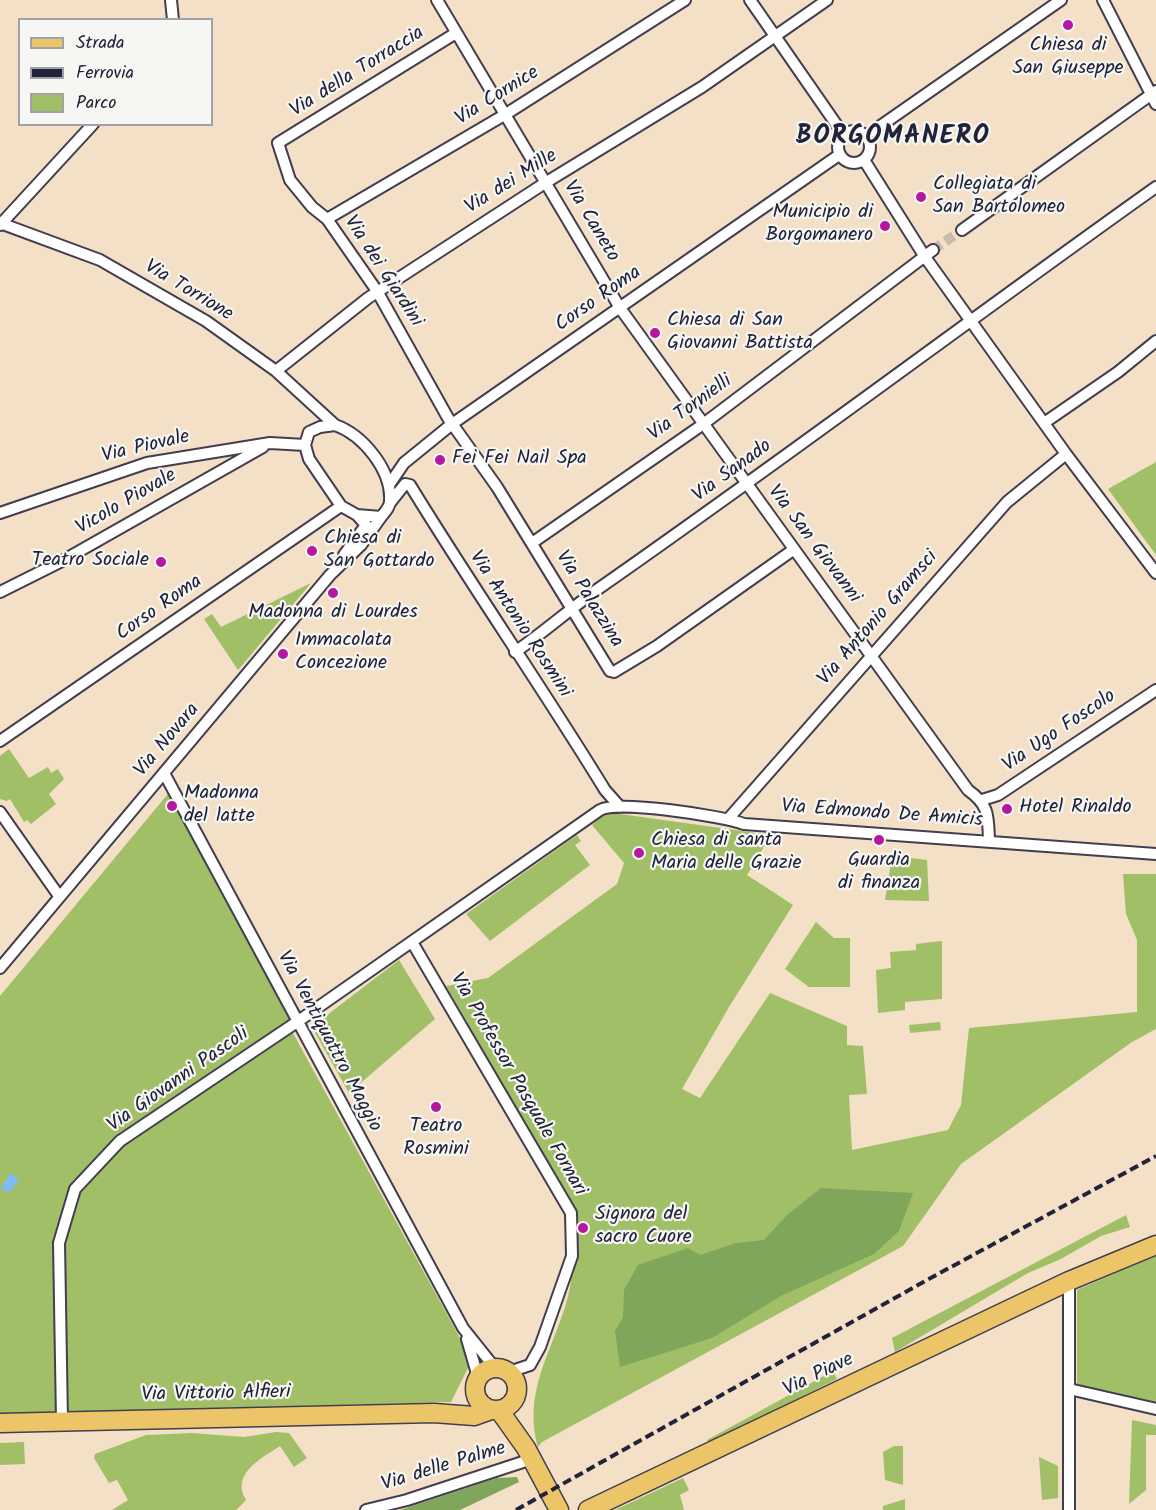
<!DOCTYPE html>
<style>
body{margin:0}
#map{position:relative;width:1156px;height:1510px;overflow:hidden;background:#f4e0c7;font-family:Kalam,sans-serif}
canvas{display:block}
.legend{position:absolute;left:18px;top:18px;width:195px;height:108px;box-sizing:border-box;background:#f6f6f2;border:2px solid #a1a1a9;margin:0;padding:8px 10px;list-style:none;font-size:18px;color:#22223b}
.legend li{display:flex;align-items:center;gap:12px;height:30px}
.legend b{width:30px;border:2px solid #a1a1a9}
</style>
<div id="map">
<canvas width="1156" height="1510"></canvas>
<ul class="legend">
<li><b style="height:8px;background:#edc569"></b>Strada</li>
<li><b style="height:8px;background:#22223b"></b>Ferrovia</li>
<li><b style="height:16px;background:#a0bf67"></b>Parco</li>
</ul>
</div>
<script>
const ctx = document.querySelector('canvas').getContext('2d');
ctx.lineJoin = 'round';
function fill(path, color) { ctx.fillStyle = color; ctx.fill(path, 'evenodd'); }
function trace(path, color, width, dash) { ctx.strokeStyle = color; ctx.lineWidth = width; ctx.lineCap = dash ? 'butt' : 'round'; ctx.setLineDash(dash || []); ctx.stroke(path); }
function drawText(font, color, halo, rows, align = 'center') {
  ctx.font = font + ' Kalam,sans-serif'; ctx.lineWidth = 4.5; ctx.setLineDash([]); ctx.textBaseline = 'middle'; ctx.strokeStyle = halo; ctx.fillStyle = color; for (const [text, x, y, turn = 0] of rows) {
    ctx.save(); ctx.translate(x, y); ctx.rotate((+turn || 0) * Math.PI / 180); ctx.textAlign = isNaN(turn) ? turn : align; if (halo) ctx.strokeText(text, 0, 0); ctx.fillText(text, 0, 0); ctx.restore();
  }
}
fill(new Path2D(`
 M 1156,462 L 1156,555 L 1108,489 Z
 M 311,583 L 244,663 L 238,670 L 204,619 L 212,614 L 221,627 Z
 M 9,749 L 29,778 L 48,767 L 51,773 L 58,769 L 64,779 L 49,794 L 56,804 L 31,824 L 27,820 L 24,822 L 10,799 L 7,801 L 0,799 L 0,756 Z
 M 172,789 L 295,1019 L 288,1024 L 472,1360 L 451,1402 L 0,1414 L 0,996 Z
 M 613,813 L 771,835 L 747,875 L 793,905 L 729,1007 L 682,1089 L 700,1098 L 770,993 L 847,1026 L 847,1045 L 863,1046 L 867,1094 L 849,1095 L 852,1150 L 948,1130 L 961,1105 L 969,1028 L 1137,1012 L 1137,940 L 1126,914 L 1123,874 L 1156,874 L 1156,1029 L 1132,1042 L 961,1164 L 903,1246 L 542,1442 L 538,1447 C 521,1386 559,1343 570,1287 C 574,1263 574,1236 571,1213 L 461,1026 L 467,1022 L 446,986 L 488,978 L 617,884 L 624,863 L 592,825 L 602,816 Z
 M 577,835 L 581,841 L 575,845 L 590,865 L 490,941 L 466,914 Z
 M 892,856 L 927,860 L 929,901 L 885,900 Z
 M 816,922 L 834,938 L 850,938 L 850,987 L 809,987 L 785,969 Z
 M 942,941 L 942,999 L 905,1002 L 905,1010 L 878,1013 L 876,970 L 891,968 L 890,952 L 916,950 L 916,944 Z
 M 399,960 L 435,1019 L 349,1093 L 314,1031 L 318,1022 Z
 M 940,1022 L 941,1030 L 910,1033 L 909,1025 Z
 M 1126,1215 L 1130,1227 L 1101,1236 L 1061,1259 L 1028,1273 L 895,1352 L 892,1338 Z
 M 1156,1255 L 1156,1406 L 1077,1388 L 1077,1290 Z
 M 833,1371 L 837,1379 L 709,1443 L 707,1440 Z
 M 1132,1420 L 1156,1425 L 1156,1435 L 1146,1435 L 1146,1490 L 1129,1504 Z
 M 276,1432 L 289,1433 L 307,1458 L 294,1467 L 280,1446 C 262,1458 230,1474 246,1500 L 236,1510 L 112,1510 L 128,1500 L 117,1480 L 109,1483 L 94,1458 L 95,1454 L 146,1435 L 192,1433 L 244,1437 Z
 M 24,1442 L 25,1464 L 0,1465 L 0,1443 Z
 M 894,1446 L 903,1446 L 903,1485 L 885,1480 L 883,1452 Z
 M 1039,1457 L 1058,1466 L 1058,1498 L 1042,1500 Z
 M 683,1478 L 689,1490 L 680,1495 L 684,1510 L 615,1510 Z
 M 905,1499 L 905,1510 L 883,1510 L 883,1506 Z`), '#a0bf67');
fill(new Path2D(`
 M 821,1188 L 913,1193 L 899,1231 L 874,1254 L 781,1296 L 712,1338 L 620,1367 L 615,1331 L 623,1317 L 624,1290 L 638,1265 L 688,1248 L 700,1255 L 736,1243 L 764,1240 L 787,1215 Z
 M 517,1477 L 519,1482 L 460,1510 L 400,1510 L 497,1478 Z`), '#80a65c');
fill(new Path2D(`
 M 11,1173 L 19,1180 L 9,1193 L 1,1188 Z`), '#82bcf4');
trace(new Path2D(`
 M 933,250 L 962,230`), '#cabaab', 10, [10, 5]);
const street = new Path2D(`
 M 171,0 L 173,20
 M 437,0 L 620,308 L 968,790 C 989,805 988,815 989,840
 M 750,0 L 843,134
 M 1103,0 L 1156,104
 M 456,33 L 278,143 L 290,180 L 312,207 L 327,219 L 377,291 L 448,418 L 497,487 L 610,671 L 614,672 L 657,646 L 793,550
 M838 147a16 16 0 1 1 32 0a16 16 0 1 1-32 0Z
 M 866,136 L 1061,0
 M 864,160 L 925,257 L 1066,454 L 1156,573
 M 327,219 L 506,114 L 685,0
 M 0,223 L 100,260 L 206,321 L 276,371 L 335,425
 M 0,225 L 93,124
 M 962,230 L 1156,91
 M 276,371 L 368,298 L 545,183 L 702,87 L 827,0
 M 1044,423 L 1118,372 L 1156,341
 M 335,425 C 363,435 392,470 390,501 C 390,507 385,512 381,517 L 357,515 L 341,506 L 309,459 L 305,445 L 309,432 L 320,427 Z
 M 389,485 L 404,463 L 452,424 L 839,155
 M 390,503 L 405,484 L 410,485 C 473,588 542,687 605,790 L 620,807
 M 0,513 L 147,463 L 270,443 L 305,445
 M 532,543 L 702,425 L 933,250
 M 344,555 L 366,525 L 357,515
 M 0,592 L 62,561 L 263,447
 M 515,652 C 543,633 570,609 598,589 C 786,458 969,320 1156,187
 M 0,741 L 341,506
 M 164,773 L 463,1328 L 495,1368
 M 982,800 L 998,795 L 1156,690
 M 0,812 L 59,896
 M 729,818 L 1007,502 L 1066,454
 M 412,942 L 571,1213 L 572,1256 L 540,1347 L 530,1365 L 509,1372
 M 0,968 L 330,575 L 361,545 L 381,517
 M 1069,1281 L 1069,1510
 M 467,1339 L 478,1377
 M 1069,1389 L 1156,1409
 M 62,1421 L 59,1243 L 75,1189 L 120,1141 L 297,1022 L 600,810 C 618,800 723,816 744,824 L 1156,854
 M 366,1510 L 407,1500 L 532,1459`);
const primary = new Path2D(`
 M475 1389a21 21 0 1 1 42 0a21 21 0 1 1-42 0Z
 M 499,1410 L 526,1448 L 559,1510
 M 0,1423 L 434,1413 L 474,1416 L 491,1410
 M 588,1510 L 1069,1281 L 1156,1245`);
trace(street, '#423e50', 14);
trace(primary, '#423e50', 21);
trace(street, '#fff', 10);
trace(primary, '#edc569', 18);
trace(new Path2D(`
 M 516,1510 L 927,1280 L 1156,1156`), '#22223b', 4, [9, 4.5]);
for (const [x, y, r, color] of [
 [1068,25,6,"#b5179e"],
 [921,197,6,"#b5179e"],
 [885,226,6,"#b5179e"],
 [655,333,6,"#b5179e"],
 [440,460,6,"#b5179e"],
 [312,551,6,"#b5179e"],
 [161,562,6,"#b5179e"],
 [333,593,6,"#b5179e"],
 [283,654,6,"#b5179e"],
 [172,806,6,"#b5179e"],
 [1007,809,6,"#b5179e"],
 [879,840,6,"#b5179e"],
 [639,853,6,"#b5179e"],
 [436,1107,6,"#b5179e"],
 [583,1228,6,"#b5179e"]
]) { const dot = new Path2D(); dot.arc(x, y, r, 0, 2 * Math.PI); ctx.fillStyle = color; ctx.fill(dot); trace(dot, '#f6f6f2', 2); }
drawText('20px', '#22223b', '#f6f6f2', [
 ["Chiesa di",1068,47,"center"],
 ["San Giuseppe",1068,70,"center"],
 ["Collegiata di",933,186],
 ["San Bartolomeo",933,209],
 ["Municipio di",873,214,"right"],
 ["Borgomanero",873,237,"right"],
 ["Chiesa di San",667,322],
 ["Giovanni Battista",667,345],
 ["Fei Fei Nail Spa",452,460],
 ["Chiesa di",324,540],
 ["San Gottardo",324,563],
 ["Teatro Sociale",149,562,"right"],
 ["Madonna di Lourdes",333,614,"center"],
 ["Immacolata",295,642],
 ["Concezione",295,665],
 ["Madonna",184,795],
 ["del latte",184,818],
 ["Hotel Rinaldo",1019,809],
 ["Chiesa di santa",651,842],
 ["Maria delle Grazie",651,865],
 ["Guardia",879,862,"center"],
 ["di finanza",879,885,"center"],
 ["Teatro",436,1128,"center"],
 ["Rosmini",436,1151,"center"],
 ["Signora del",595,1216],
 ["sacro Cuore",595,1239]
], 'left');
drawText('20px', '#22223b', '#f6f6f2', [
 ["Via della Torraccia",358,73,-32],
 ["Via Cornice",498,97,-32],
 ["Via dei Mille",512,183,-32],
 ["Via Caneto",590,222,59],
 ["Via dei Giardini",382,272,57],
 ["Via Torrione",188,292,31],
 ["Corso Roma",599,300,-35],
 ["Via Tornielli",691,409,-36],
 ["Via Piovale",146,448,-13],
 ["Via Sanado",733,472,-36],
 ["Vicolo Piovale",127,503,-30],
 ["Via San Giovanni",813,545,53],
 ["Via Palazzina",588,600,58],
 ["Corso Roma",160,609,-35],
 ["Via Antonio Gramsci",879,619,-49],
 ["Via Antonio Rosmini",519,625,57],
 ["Via Ugo Foscolo",1060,732,-34],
 ["Via Novara",168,741,-50],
 ["Via Edmondo De Amicis",882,815,4],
 ["Via Ventiquattro Maggio",328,1042,62],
 ["Via Giovanni Pascoli",179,1081,-35],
 ["Via Professor Pasquale Fornari",517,1085,60],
 ["Via Piave",819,1376,-26],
 ["Via Vittorio Alfieri",216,1395,-1],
 ["Via delle Palme",444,1468,-17]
]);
ctx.letterSpacing = '1.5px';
drawText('bold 26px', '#22223b', '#f6f6f2', [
 ["BORGOMANERO",893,139]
]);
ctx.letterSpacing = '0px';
</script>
